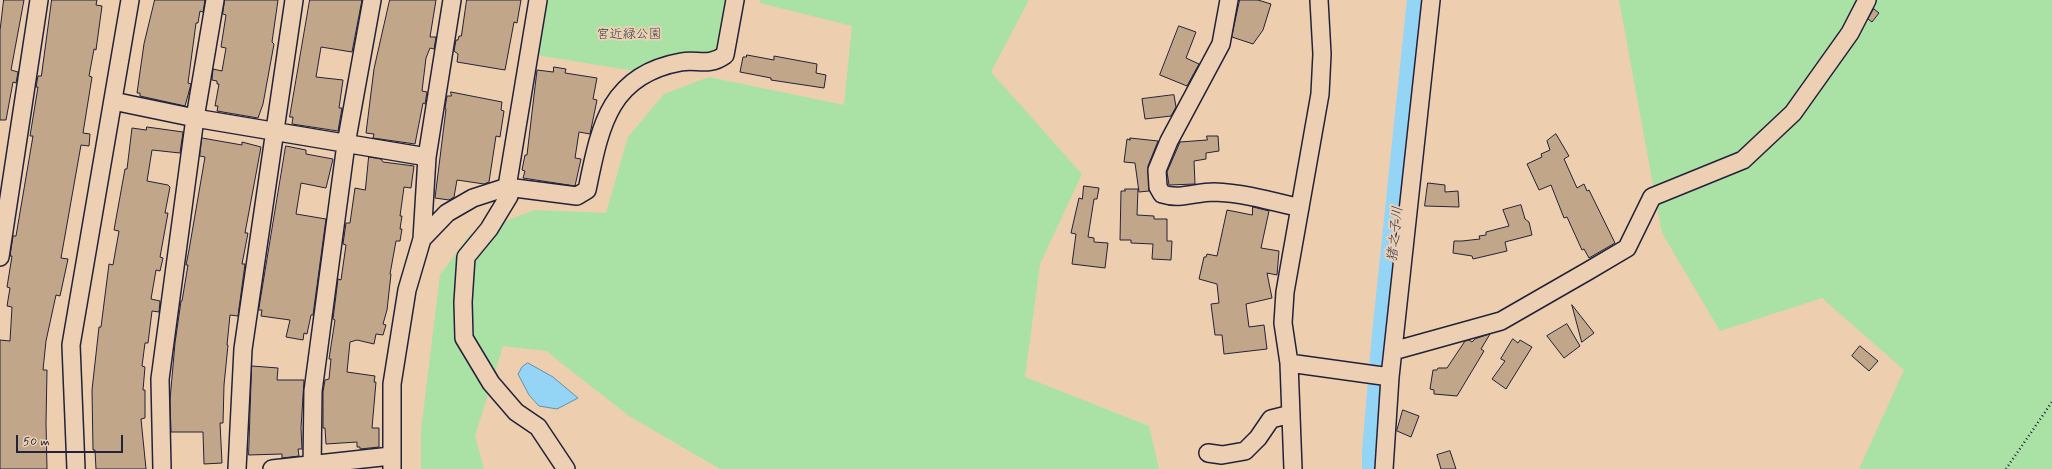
<!DOCTYPE html>
<meta charset="utf-8">
<style>
body{margin:0}
#map{position:relative;width:2052px;height:469px;overflow:hidden;background:#edcfaf;font-family:Mynerve,sans-serif}
canvas{display:block}
.scale{position:absolute;left:16px;top:435px;width:107px;height:18px;box-sizing:border-box;border:2px solid #22223b;border-top:0;padding-left:5px;font-size:12px;line-height:14px;white-space:nowrap;color:#22223b;-webkit-text-stroke:3px #edd0b3;paint-order:stroke}
</style>
<div id="map">
<canvas width="2052" height="469"></canvas>
<div class="scale">50 m</div>
</div>
<script>
const ctx = document.querySelector('canvas').getContext('2d');
ctx.lineJoin = 'round';
function fill(path, color) { ctx.fillStyle = color; ctx.fill(path, 'evenodd'); }
function trace(path, color, width, dash) { ctx.strokeStyle = color; ctx.lineWidth = width; ctx.lineCap = dash ? 'butt' : 'round'; ctx.setLineDash(dash || []); ctx.stroke(path); }
function drawText(font, color, halo, rows, align = 'center') {
  ctx.font = font + ' Mynerve,"Klee One",sans-serif'; ctx.lineWidth = 4; ctx.setLineDash([]); ctx.textBaseline = 'middle'; ctx.strokeStyle = halo; ctx.fillStyle = color; for (const [text, x, y, turn = 0] of rows) {
    ctx.save(); ctx.translate(x, y); ctx.rotate((+turn || 0) * Math.PI / 180); ctx.textAlign = isNaN(turn) ? turn : align; if (halo) ctx.strokeText(text, 0, 0); ctx.fillText(text, 0, 0); ctx.restore();
  }
}
fill(new Path2D(`
 M 544,0 L 729,0 L 722,49 L 710,57 L 684,53 L 661,58 L 635,71 L 536,55 Z
 M 760,0 L 1029,0 L 991,72 L 1082,174 L 1040,264 L 1025,377 L 1149,426 L 1159,469 L 720,469 L 629,416 L 546,351 L 503,346 L 475,436 L 484,469 L 421,469 L 421,430 L 440,275 L 470,234 L 535,210 L 606,213 L 628,137 L 664,94 L 709,77 L 844,105 L 852,26 L 760,3 Z
 M 1619,0 L 2052,0 L 2052,469 L 1859,469 L 1904,370 L 1822,298 L 1720,331 L 1662,233 Z`), '#aae1a4');
const water = new Path2D(`
 M 528,363 L 553,377 L 578,398 L 557,409 L 539,406 L 529,395 L 518,374 L 522,367 Z`);
fill(water, '#94d4f5');
trace(water, '#668dab', 1);
trace(new Path2D(`
 M 1375,469 L 1375,451 L 1385,334 L 1420,0`), '#94d4f5', 26);
const building = new Path2D(`
 M 4,0 L 24,0 L 11,70 L 18,72 L 16,83 L 13,82 L 6,120 L 0,120 L 0,31 Z
 M 52,0 L 97,0 L 96,5 L 102,6 L 96,50 L 94,49 L 89,76 L 92,77 L 83,133 L 90,134 L 89,146 L 81,145 L 61,258 L 68,259 L 60,296 L 56,295 L 46,341 L 43,370 L 47,370 L 46,423 L 47,469 L 0,469 L 0,340 L 10,341 L 12,307 L 7,306 L 10,288 L 7,287 L 12,256 L 10,256 L 13,236 L 16,236 L 33,136 L 30,136 L 38,87 L 36,87 L 38,76 L 41,76 Z
 M 155,0 L 205,0 L 203,12 L 200,11 L 198,23 L 196,23 L 188,83 L 191,84 L 185,106 L 140,96 L 140,93 L 137,93 L 144,44 Z
 M 225,0 L 278,0 L 272,42 L 274,44 L 263,104 L 258,118 L 217,111 L 218,106 L 215,106 L 219,84 L 217,84 L 217,81 L 212,80 L 213,69 L 222,71 L 226,48 L 221,47 L 226,15 L 223,14 Z
 M 310,0 L 362,0 L 352,52 L 321,47 L 316,77 L 343,80 L 339,108 L 342,108 L 338,131 L 292,124 L 293,117 L 290,117 Z
 M 390,0 L 436,0 L 430,37 L 436,37 L 434,49 L 430,48 L 426,58 L 422,91 L 427,92 L 425,104 L 423,103 L 415,144 L 373,138 L 374,134 L 366,133 L 374,69 Z
 M 467,0 L 521,0 L 517,23 L 514,22 L 505,70 L 457,62 L 458,54 L 454,51 L 456,40 L 458,40 L 459,36 L 461,36 Z
 M 1240,0 L 1258,0 L 1271,4 L 1263,30 L 1253,44 L 1232,37 Z
 M 1874,9 L 1879,13 L 1872,22 L 1868,19 Z
 M 1179,26 L 1196,32 L 1186,58 L 1199,64 L 1187,86 L 1160,75 Z
 M 747,55 L 774,60 L 774,56 L 817,64 L 816,73 L 826,75 L 824,88 L 771,80 L 771,78 L 740,72 L 743,57 L 746,57 Z
 M 554,67 L 566,69 L 565,73 L 597,78 L 593,99 L 597,100 L 590,134 L 579,132 L 575,158 L 581,159 L 575,186 L 523,178 L 525,171 L 522,170 L 525,155 L 527,155 L 537,70 L 553,72 Z
 M 451,92 L 502,102 L 501,110 L 504,111 L 500,137 L 496,136 L 489,182 L 484,184 L 457,180 L 454,197 L 449,200 L 435,198 L 446,109 L 445,108 L 447,96 L 451,96 Z
 M 1174,95 L 1176,107 L 1171,116 L 1145,119 L 1142,99 Z
 M 147,127 L 183,132 L 180,153 L 152,150 L 147,181 L 168,185 L 170,187 L 165,213 L 168,213 L 160,257 L 163,258 L 160,271 L 156,270 L 151,299 L 160,301 L 159,312 L 152,311 L 148,343 L 145,343 L 142,366 L 145,367 L 143,390 L 145,390 L 145,418 L 141,419 L 146,469 L 96,469 L 95,450 L 93,450 L 92,390 L 99,327 L 101,327 L 109,264 L 113,265 L 119,231 L 114,230 L 125,169 L 127,169 L 132,128 L 146,130 Z
 M 1556,134 L 1569,156 L 1564,159 L 1577,188 L 1584,184 L 1587,191 L 1589,190 L 1615,243 L 1589,258 L 1584,249 L 1582,250 L 1567,217 L 1564,218 L 1551,185 L 1539,190 L 1527,164 L 1542,157 L 1541,154 L 1550,150 L 1547,141 Z
 M 1207,136 L 1218,136 L 1219,151 L 1206,153 L 1206,159 L 1194,161 L 1195,184 L 1169,185 L 1167,172 L 1180,142 L 1207,140 Z
 M 202,138 L 242,145 L 242,142 L 261,147 L 245,233 L 248,233 L 242,264 L 245,264 L 238,316 L 230,315 L 227,345 L 228,345 L 224,385 L 223,423 L 220,423 L 222,463 L 204,464 L 203,432 L 171,432 L 170,400 L 175,343 L 181,301 L 182,301 L 188,265 L 186,265 L 189,250 L 205,157 L 200,156 Z
 M 1130,138 L 1158,141 L 1148,166 L 1149,191 L 1139,192 L 1135,163 L 1124,162 L 1127,139 L 1130,140 Z
 M 286,146 L 306,150 L 306,154 L 333,159 L 326,188 L 301,183 L 296,214 L 326,219 L 313,315 L 311,315 L 307,334 L 304,333 L 303,340 L 286,337 L 290,320 L 261,316 L 262,310 L 259,310 Z
 M 369,157 L 381,159 L 383,162 L 414,166 L 411,188 L 404,187 L 400,216 L 402,216 L 400,229 L 402,229 L 400,241 L 396,241 L 390,274 L 391,274 L 387,310 L 383,324 L 386,325 L 383,335 L 376,334 L 374,344 L 357,340 L 350,342 L 347,372 L 375,376 L 374,382 L 376,382 L 372,428 L 379,428 L 379,447 L 360,449 L 360,447 L 357,447 L 357,442 L 326,444 L 325,428 L 323,428 L 323,392 L 325,380 L 329,379 L 331,359 L 329,359 L 335,320 L 333,319 L 338,279 L 341,280 L 346,245 L 343,244 L 346,223 L 350,223 L 355,188 L 365,190 Z
 M 1428,183 L 1445,185 L 1445,192 L 1458,191 L 1459,207 L 1425,206 Z
 M 1084,186 L 1099,188 L 1097,199 L 1094,199 L 1088,237 L 1094,238 L 1094,242 L 1108,243 L 1105,268 L 1072,264 L 1076,234 L 1071,233 L 1079,198 L 1082,199 Z
 M 1125,189 L 1138,189 L 1137,215 L 1154,216 L 1154,219 L 1167,219 L 1167,241 L 1172,241 L 1171,260 L 1152,259 L 1153,244 L 1131,243 L 1131,240 L 1120,240 L 1121,191 L 1125,191 Z
 M 1521,205 L 1525,219 L 1529,222 L 1532,235 L 1505,242 L 1507,251 L 1473,259 L 1472,256 L 1453,253 L 1454,241 L 1462,241 L 1480,239 L 1479,236 L 1486,235 L 1486,232 L 1509,226 L 1503,210 Z
 M 1253,207 L 1269,211 L 1261,248 L 1279,251 L 1277,275 L 1267,273 L 1272,298 L 1246,304 L 1249,327 L 1264,325 L 1267,349 L 1224,354 L 1222,335 L 1215,335 L 1211,304 L 1219,303 L 1217,284 L 1199,279 L 1204,257 L 1206,257 L 1207,254 L 1217,256 L 1227,210 L 1252,215 Z
 M 1572,305 L 1594,333 L 1582,342 Z
 M 1567,324 L 1580,346 L 1564,358 L 1547,336 Z
 M 1490,334 L 1481,349 L 1484,351 L 1457,396 L 1434,394 L 1434,390 L 1430,389 L 1433,370 L 1437,370 L 1438,368 L 1447,368 L 1465,341 L 1469,340 L 1472,342 L 1475,339 Z
 M 1513,339 L 1518,343 L 1520,340 L 1532,347 L 1506,389 L 1492,379 L 1505,361 L 1501,359 Z
 M 1860,346 L 1878,361 L 1869,371 L 1852,356 Z
 M 252,366 L 278,368 L 277,380 L 304,380 L 301,428 L 302,449 L 298,449 L 299,456 L 282,458 L 282,454 L 249,455 Z
 M 1403,410 L 1419,416 L 1411,437 L 1397,431 Z
 M 1450,451 L 1456,469 L 1441,469 L 1437,455 Z`);
fill(building, '#c2a68a');
trace(building, '#22223b', 1);
const minor = new Path2D(`
 M 538,0 L 507,187 L 509,196 L 489,229 L 466,257 L 463,302 L 464,338 L 491,383 L 516,412 L 538,427 L 566,469
 M 1229,0 L 1221,44 L 1169,141 L 1157,170 L 1158,187 L 1162,194 C 1181,200 1195,192 1214,192 C 1244,193 1271,201 1300,208
 M 113,101 L 195,118 L 427,157
 M 422,239 L 427,157 L 452,0
 M 0,257 L 39,0
 M 1393,351 L 1501,321 L 1588,271 L 1627,248 L 1652,197 L 1743,160 L 1793,113 L 1850,33 L 1867,0
 M 1289,363 L 1390,377
 M 1208,453 L 1222,455 L 1245,451 L 1258,438 L 1271,419 L 1291,414
 M 76,469 L 71,345 L 130,0
 M 162,469 L 160,379 L 195,118 L 215,0
 M 237,469 L 243,349 L 294,0
 M 272,469 L 391,456
 M 312,469 L 313,391 L 346,144 L 372,0
 M 392,469 L 392,384 L 407,290 L 422,239 L 447,213 L 473,198 L 507,187 L 577,196 L 587,190 C 600,128 608,75 681,62 C 698,59 708,67 725,55 L 735,0
 M 1293,469 L 1289,363 L 1283,323 L 1285,292 L 1320,94 L 1322,54 L 1319,0
 M 1384,469 L 1390,377 L 1431,0`);
trace(minor, '#22223b', 20);
trace(new Path2D(`
 M 2006,469 L 2052,402`), '#22223b', 2.5, [1, 3]);
trace(minor, '#edd0b3', 17);
drawText('13px', '#363f4b', '#edd0b3', [
 ["宮近緑公園",629,35]
]);
drawText('italic 14px', '#333d57', '#edd0b3', [
 ["猪之子川",1396,234,-84]
]);
</script>
